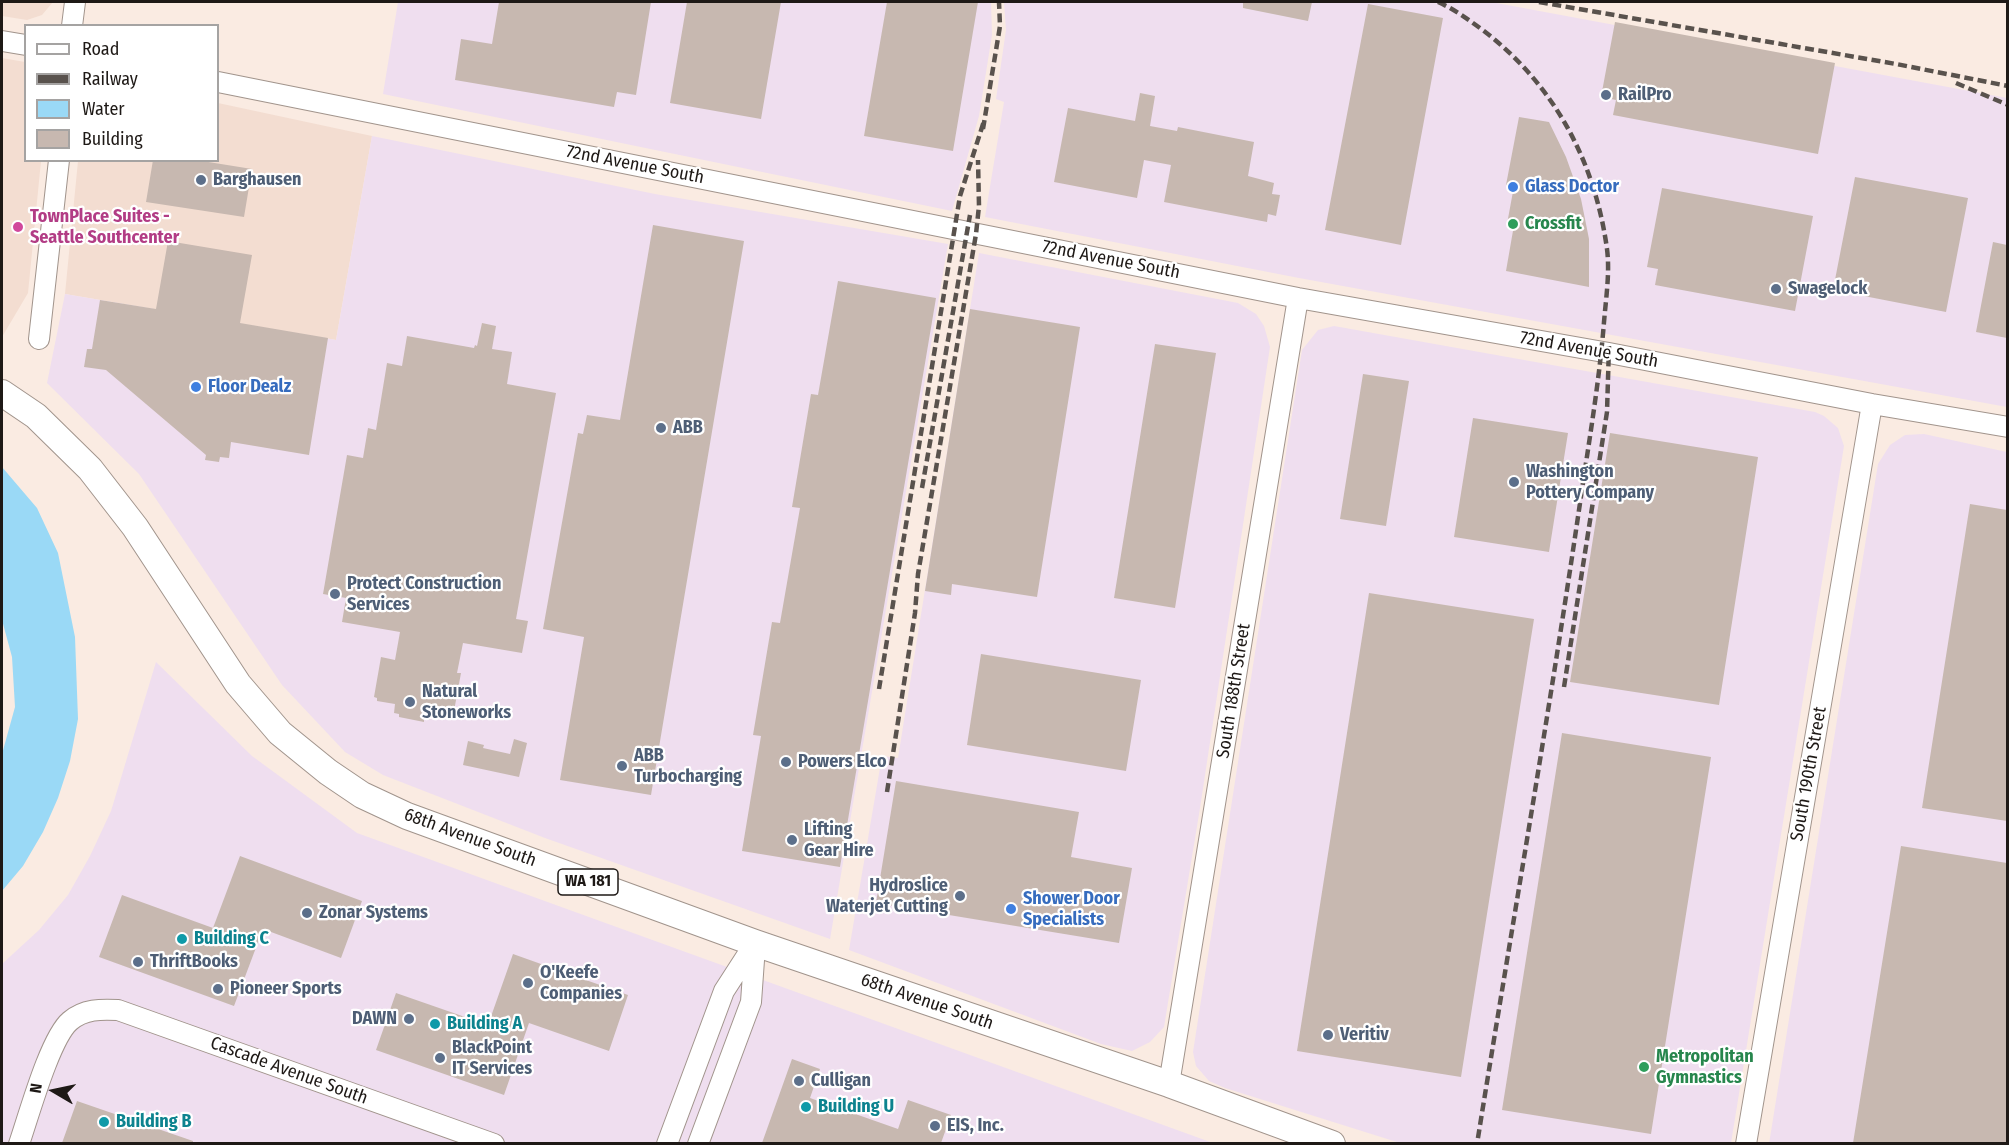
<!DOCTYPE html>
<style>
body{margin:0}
#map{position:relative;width:2009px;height:1145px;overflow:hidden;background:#faebe2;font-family:"Fira Sans Condensed",sans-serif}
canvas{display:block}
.frame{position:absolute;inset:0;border:3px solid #1e1916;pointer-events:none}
.legend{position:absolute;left:24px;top:24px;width:195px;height:138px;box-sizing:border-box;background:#fff;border:2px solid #a5a3a2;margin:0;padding:8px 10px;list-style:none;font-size:18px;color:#1e1916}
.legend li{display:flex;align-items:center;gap:12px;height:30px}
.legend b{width:30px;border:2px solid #a5a3a2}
.north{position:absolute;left:24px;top:1061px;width:60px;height:60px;-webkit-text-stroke:4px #fff;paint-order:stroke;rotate:279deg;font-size:16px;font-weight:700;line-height:24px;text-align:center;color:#1e1916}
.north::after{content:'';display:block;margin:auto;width:21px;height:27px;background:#1e1916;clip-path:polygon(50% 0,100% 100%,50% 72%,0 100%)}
</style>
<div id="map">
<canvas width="2009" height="1145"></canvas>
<div class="frame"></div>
<ul class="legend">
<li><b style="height:8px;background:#fff"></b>Road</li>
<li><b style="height:8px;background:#59524d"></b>Railway</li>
<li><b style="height:16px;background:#9ad9f6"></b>Water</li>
<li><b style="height:16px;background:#c7b8b0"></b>Building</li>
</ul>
<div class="north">N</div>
</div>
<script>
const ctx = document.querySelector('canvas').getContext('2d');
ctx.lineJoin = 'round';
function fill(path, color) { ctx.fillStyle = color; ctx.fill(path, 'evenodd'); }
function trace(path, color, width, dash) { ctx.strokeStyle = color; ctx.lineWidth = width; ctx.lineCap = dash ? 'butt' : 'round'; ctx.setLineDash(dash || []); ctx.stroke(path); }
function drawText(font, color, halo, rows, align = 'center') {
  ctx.font = font + ' "Fira Sans Condensed",sans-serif'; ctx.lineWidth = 4.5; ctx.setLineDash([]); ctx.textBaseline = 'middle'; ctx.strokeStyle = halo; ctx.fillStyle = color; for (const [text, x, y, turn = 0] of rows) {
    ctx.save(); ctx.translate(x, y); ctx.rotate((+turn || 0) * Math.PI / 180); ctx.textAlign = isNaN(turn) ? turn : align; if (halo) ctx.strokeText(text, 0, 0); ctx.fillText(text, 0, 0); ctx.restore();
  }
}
fill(new Path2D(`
 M 2,2 L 53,2 L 42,15 L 27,20 L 2,16 Z
 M 2,58 L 25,62 L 26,160 L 41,161 L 28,293 L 2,337 Z
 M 218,103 L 372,136 L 336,340 L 65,294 L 78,161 L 218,160 Z`), '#f3ddd1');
fill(new Path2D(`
 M 398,2 L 991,2 L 992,35 L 979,116 L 952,211 L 383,94 Z
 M 1004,2 L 1491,2 L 2007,98 L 2007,407 L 1299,278 L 985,217 L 1004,102 L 996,99 L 1006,30 Z
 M 372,136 L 655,194 L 948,244 L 830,939 L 545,838 L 383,775 L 345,752 L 282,685 L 139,474 L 47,383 L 65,294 L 336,340 Z
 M 979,253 L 1238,303 L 1256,314 L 1264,326 L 1270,347 L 1200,808 L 1164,1027 L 1150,1042 L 1132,1051 L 1101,1044 L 849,950 L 882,756 L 898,758 Z
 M 1334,326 L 1815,412 L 1824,416 L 1838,428 L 1844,446 L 1731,1143 L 1400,1143 L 1225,1088 L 1209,1081 L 1196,1066 L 1193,1052 L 1302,350 L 1318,330 Z
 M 1924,434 L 2007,452 L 2007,1143 L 1769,1144 L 1878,464 L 1890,445 L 1905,435 Z
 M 156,662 L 252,756 L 357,833 L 1213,1143 L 2,1144 L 2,964 L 39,930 L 68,895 L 90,856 L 111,811 Z`), '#efdeef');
fill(new Path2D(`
 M 2,467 L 37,508 L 58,553 L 75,637 L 78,719 L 70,761 L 58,798 L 43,832 L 23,866 L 2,891 L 2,754 L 15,707 L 12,657 L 2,620 Z`), '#9ad9f6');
fill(new Path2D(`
 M 499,2 L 651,2 L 636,95 L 617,92 L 614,107 L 455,80 L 461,39 L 492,44 Z
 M 687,2 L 781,2 L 761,119 L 670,103 Z
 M 887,2 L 978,2 L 953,151 L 864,136 Z
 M 1243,2 L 1312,2 L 1308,21 L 1243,8 Z
 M 1368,4 L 1443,18 L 1401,245 L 1325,230 Z
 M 1615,22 L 1835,63 L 1818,154 L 1613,115 L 1616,100 L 1601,97 Z
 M 1140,93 L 1155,96 L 1150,126 L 1177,131 L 1178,127 L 1254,142 L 1248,176 L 1274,183 L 1272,194 L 1280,195 L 1276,216 L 1268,214 L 1267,222 L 1164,202 L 1171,165 L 1144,160 L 1137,198 L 1054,182 L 1068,108 L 1135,121 Z
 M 1519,117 L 1549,122 L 1566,157 L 1581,199 L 1589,239 L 1589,287 L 1506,271 L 1514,225 L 1507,224 L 1514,186 L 1506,185 Z
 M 153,160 L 196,160 L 252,169 L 244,217 L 146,202 Z
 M 1855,177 L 1968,198 L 1946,312 L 1833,290 Z
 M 1662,188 L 1813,216 L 1795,311 L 1655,285 L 1658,269 L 1647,267 Z
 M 653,225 L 744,241 L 651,795 L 560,780 L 584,637 L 543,629 L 578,433 L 583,434 L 587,415 L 620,420 Z
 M 168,241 L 252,255 L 240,323 L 328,338 L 309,455 L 231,442 L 229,458 L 220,457 L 219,462 L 205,460 L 206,455 L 106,370 L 84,367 L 87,349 L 92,349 L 100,300 L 156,309 Z
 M 1993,242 L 2007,245 L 2007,338 L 1976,332 Z
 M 838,281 L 936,298 L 840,867 L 742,851 L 761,736 L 753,735 L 772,622 L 780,623 L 800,508 L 792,507 L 811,394 L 818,395 Z
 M 970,309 L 1080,327 L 1037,597 L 952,584 L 951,595 L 925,591 Z
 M 482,323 L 496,326 L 492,349 L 512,352 L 507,384 L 556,393 L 516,619 L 528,621 L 522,653 L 463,643 L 457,673 L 461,673 L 454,711 L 451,711 L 450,714 L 432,711 L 430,720 L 424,719 L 424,722 L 399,717 L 399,714 L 394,713 L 395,704 L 377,701 L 377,698 L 374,697 L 381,657 L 395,660 L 400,632 L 342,622 L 346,598 L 323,594 L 347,455 L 363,458 L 368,428 L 376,430 L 387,363 L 402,366 L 407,336 L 474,348 L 475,345 L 477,346 Z
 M 1155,344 L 1216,353 L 1175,608 L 1114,598 Z
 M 1363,374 L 1409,381 L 1386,526 L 1340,519 Z
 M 1473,418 L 1568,433 L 1549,552 L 1454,537 Z
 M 1610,433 L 1758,457 L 1719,705 L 1570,682 Z
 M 1970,504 L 2007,510 L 2007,821 L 1922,808 Z
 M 1369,593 L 1534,619 L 1461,1077 L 1297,1051 Z
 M 981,654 L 1141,680 L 1126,771 L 967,745 Z
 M 1562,733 L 1711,757 L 1651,1134 L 1502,1110 Z
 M 514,739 L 527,743 L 519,777 L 463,765 L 468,741 L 484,745 L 483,748 L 510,754 Z
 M 896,781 L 1079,812 L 1071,857 L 1132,868 L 1119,943 L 876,903 Z
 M 1901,846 L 2007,863 L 2007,1143 L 1853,1143 Z
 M 240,856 L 362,901 L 341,958 L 263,929 L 234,1006 L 99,957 L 122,895 L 213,928 Z
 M 513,954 L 628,995 L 609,1051 L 529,1023 L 504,1095 L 376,1050 L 396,993 L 488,1025 Z
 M 792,1059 L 820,1069 L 810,1098 L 898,1129 L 908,1100 L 951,1115 L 941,1143 L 762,1143 Z
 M 77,1101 L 193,1141 L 193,1143 L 62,1143 Z`), '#c7b8b0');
const minor = new Path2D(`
 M 72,26 L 75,2
 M 2,41 L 26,45
 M 218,82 L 1298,298 L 1609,353 L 1872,404 L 2008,427
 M 39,339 L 59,160
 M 1169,1084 L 1298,298
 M 19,1144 C 29,1115 50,1038 70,1021 C 84,1009 101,1009 118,1010 L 494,1144
 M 667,1144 L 724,991 L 755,943
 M 698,1144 L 751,1002 L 755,946
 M 1746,1144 L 1872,404`);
const major = new Path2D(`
 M 2,393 L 36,416 L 90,469 L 135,527 L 238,684 L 280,733 L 328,772 L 362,795 L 407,816 L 755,943 L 1169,1084 L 1332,1144`);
trace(minor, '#a1948c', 22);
trace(major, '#a1948c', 28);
trace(minor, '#fff', 20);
trace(major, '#fff', 26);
trace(new Path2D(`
 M 1438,2 C 1454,9 1469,20 1484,31 C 1554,85 1595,161 1607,249 C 1610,272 1606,298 1604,322 C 1599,385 1588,447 1579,510 C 1548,721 1511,932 1477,1144
 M 1539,2 L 1896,64 L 2008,86
 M 1956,83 L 2008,105
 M 983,129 L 1000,26 L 999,2
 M 922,488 L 970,215
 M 1564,687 L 1607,412 L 1609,346
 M 879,689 L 960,196 L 984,121
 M 887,792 L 915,613 L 918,574 L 976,234 L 979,206 L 978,160`), '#59524d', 4.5, [9, 4.5]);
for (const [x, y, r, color] of [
 [1606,95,6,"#5c6f8a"],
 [201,180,6,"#5c6f8a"],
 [1513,187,6,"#3f7fe0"],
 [1513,224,6,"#2e9e5b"],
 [18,227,6,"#d1479c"],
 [1776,289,6,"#5c6f8a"],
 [196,387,6,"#3f7fe0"],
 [661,428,6,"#5c6f8a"],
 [1514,482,6,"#5c6f8a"],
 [335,594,6,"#5c6f8a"],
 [410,702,6,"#5c6f8a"],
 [786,762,6,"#5c6f8a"],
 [622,766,6,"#5c6f8a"],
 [792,840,6,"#5c6f8a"],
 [960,896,6,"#5c6f8a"],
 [1011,909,6,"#3f7fe0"],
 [307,913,6,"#5c6f8a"],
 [182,939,6,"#0f9aa8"],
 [138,962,6,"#5c6f8a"],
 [528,983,6,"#5c6f8a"],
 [218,989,6,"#5c6f8a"],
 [409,1019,6,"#5c6f8a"],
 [435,1024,6,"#0f9aa8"],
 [1328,1035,6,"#5c6f8a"],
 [440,1058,6,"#5c6f8a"],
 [1644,1067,6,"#2e9e5b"],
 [799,1081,6,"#5c6f8a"],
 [806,1107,6,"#0f9aa8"],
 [104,1122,6,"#0f9aa8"],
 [935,1126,6,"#5c6f8a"]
]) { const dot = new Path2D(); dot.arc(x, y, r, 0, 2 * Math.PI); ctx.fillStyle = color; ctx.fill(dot); trace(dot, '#fff', 2); }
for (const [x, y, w] of [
 [588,882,60]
]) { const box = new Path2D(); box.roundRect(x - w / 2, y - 13, w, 26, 4.5); ctx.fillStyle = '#fff'; ctx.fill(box); trace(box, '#1e1916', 1.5); }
drawText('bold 16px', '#1e1916', null, [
 ["WA 181",588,882]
]);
drawText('bold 18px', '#4e5e75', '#fff', [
 ["RailPro",1618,95],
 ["Barghausen",213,180],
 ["Swagelock",1788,289],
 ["ABB",673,428],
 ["Washington",1526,472],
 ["Pottery Company",1526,493],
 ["Protect Construction",347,584],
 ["Services",347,605],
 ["Natural",422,692],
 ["Stoneworks",422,713],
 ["ABB",634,756],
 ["Turbocharging",634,777],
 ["Powers Elco",798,762],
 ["Lifting",804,830],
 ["Gear Hire",804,851],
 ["Hydroslice",948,886,"right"],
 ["Waterjet Cutting",948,907,"right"],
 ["Zonar Systems",319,913],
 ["ThriftBooks",150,962],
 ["O'Keefe",540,973],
 ["Companies",540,994],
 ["Pioneer Sports",230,989],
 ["DAWN",397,1019,"right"],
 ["Veritiv",1340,1035],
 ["BlackPoint",452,1048],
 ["IT Services",452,1069],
 ["Culligan",811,1081],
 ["EIS, Inc.",947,1126]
], 'left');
drawText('18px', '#1e1916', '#fff', [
 ["72nd Avenue South",635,165,11],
 ["72nd Avenue South",1111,260,11],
 ["72nd Avenue South",1589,350,10],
 ["South 188th Street",1234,691,-81],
 ["South 190th Street",1809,774,-80],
 ["68th Avenue South",470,838,20],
 ["68th Avenue South",927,1002,19],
 ["Cascade Avenue South",289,1071,20]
]);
drawText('bold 18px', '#366cbe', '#fff', [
 ["Glass Doctor",1525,187],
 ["Floor Dealz",208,387],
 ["Shower Door",1023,899],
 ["Specialists",1023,920]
], 'left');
drawText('bold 18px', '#b23c85', '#fff', [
 ["TownPlace Suites -",30,217],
 ["Seattle Southcenter",30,238]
], 'left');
drawText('bold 18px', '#27864d', '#fff', [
 ["Crossfit",1525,224],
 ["Metropolitan",1656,1057],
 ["Gymnastics",1656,1078]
], 'left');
drawText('bold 18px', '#0d838f', '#fff', [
 ["Building C",194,939],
 ["Building A",447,1024],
 ["Building U",818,1107],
 ["Building B",116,1122]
], 'left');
</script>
